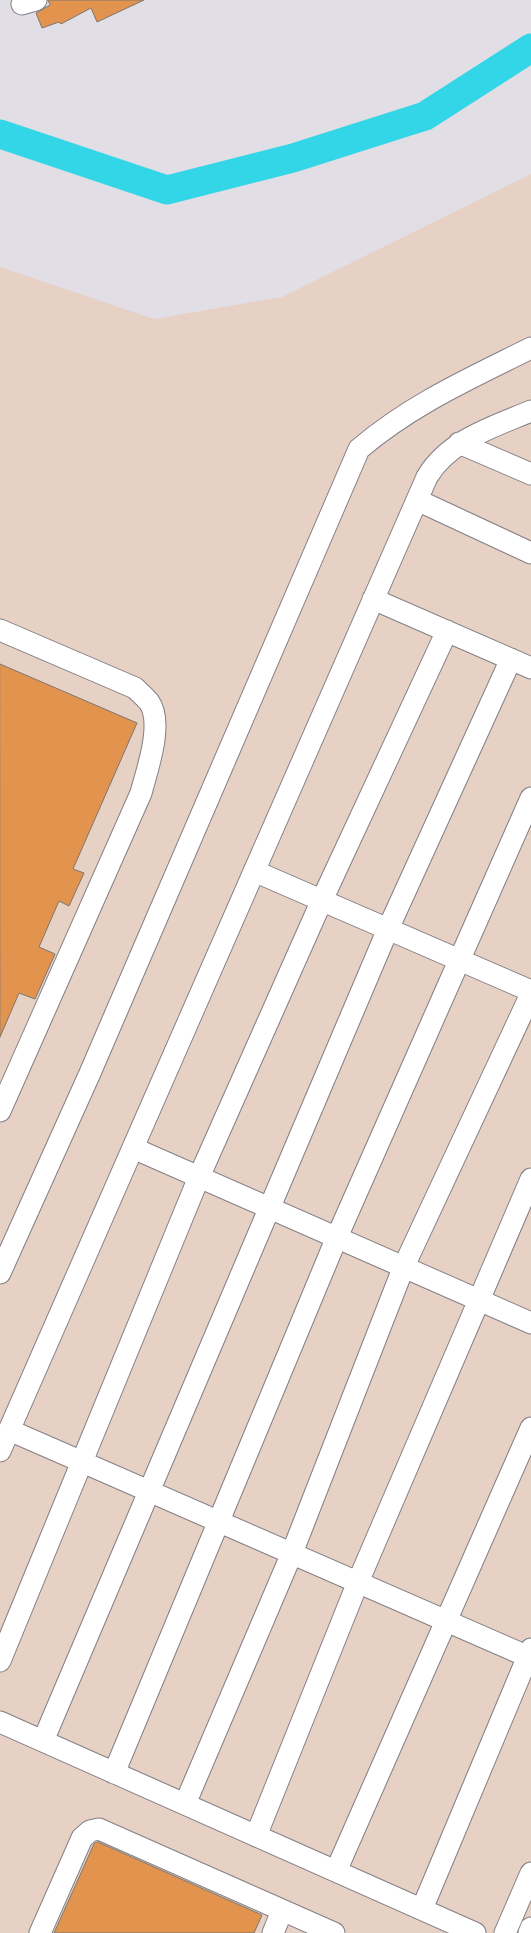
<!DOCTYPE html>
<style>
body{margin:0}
canvas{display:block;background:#e1dee5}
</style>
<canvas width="531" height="1933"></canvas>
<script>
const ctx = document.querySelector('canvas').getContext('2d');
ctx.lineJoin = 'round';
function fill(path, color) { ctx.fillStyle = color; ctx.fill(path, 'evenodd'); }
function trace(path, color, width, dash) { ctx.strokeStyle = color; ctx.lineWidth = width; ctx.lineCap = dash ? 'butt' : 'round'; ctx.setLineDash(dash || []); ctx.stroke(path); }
fill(new Path2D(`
 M 531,174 L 531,1933 L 0,1933 L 0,267 L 154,319 L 282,297 Z`), '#e7d1c4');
trace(new Path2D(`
 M 0,134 L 167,190 L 293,158 L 425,116 L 531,48`), '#33d6e6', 29);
const building = new Path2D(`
 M 48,0 L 144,0 L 97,22 L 91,8 L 61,24 L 59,22 L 42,28 L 36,13 L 50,5 Z
 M 0,664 L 137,723 L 73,869 L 84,873 L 69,906 L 59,901 L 39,947 L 55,954 L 35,999 L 19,993 L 0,1037 Z
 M 98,1842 L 262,1915 L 254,1933 L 54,1933 L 94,1844 Z`);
fill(building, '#e2934d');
trace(building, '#7c7672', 1);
const minor = new Path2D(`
 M 22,4 L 36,0
 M 459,443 L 531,474
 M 417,500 L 531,553
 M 373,599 L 531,668
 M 0,630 L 135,688 C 139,692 145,697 149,702 C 164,723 147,770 141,793 L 0,1111
 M 254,871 L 531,991
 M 133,1148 L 531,1323
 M 0,1273 L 90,1073 L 359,449 C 412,404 469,379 531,348
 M 9,1430 L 531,1658
 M 0,1451 L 427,477 C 449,440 493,427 531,411
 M 0,1661 L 199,1177 L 322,900 L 447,631
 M 0,1722 L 475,1933
 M 43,1741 L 388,929 L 511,659
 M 114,1773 L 337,1237 L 531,798
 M 185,1804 L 292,1553 L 404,1266 L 531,994
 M 256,1836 L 358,1582 L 531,1179
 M 336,1871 L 531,1428
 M 422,1909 L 531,1649
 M 40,1933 L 82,1838 L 90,1831 L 99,1829 L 334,1933
 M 273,1933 L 282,1911
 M 505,1933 L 531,1873
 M 529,1933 L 531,1928`);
trace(minor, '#827f85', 23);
trace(minor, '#fff', 21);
</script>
